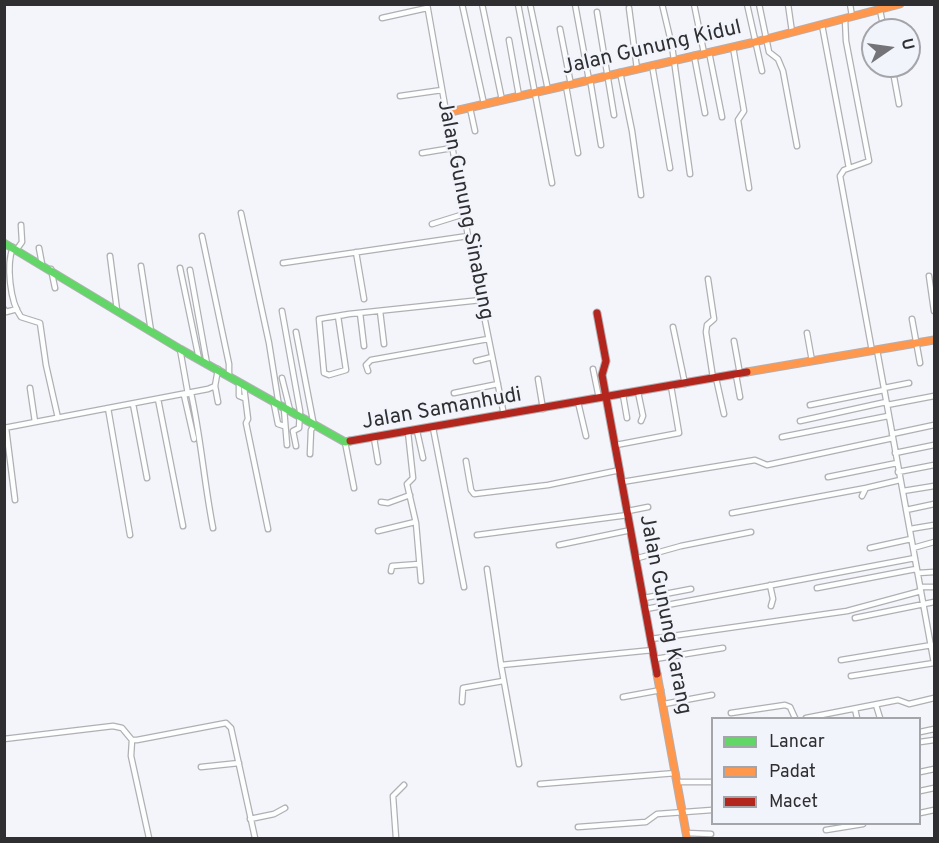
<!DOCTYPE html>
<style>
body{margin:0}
#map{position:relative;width:939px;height:843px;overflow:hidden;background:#f4f5fa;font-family:Overpass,sans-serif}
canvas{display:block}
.frame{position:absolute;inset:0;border:6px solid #2f2f32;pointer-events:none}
.legend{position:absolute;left:711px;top:717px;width:210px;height:108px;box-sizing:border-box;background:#f2f4fc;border:2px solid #a4a5ab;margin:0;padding:8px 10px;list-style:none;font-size:18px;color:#2f2f32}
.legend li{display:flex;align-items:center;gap:12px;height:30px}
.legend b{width:30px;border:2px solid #a4a5ab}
.north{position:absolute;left:861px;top:18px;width:60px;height:60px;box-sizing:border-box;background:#f2f4fc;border:2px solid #a4a5ab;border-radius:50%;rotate:77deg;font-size:16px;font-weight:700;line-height:24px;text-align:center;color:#2f2f32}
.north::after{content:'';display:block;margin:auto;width:21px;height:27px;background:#747478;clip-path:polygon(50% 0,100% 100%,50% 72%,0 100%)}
</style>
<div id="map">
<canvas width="939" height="843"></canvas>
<div class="frame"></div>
<ul class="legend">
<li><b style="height:8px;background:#63d668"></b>Lancar</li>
<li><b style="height:8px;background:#ff974d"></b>Padat</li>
<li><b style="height:8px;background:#b3261e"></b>Macet</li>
</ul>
<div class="north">U</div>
</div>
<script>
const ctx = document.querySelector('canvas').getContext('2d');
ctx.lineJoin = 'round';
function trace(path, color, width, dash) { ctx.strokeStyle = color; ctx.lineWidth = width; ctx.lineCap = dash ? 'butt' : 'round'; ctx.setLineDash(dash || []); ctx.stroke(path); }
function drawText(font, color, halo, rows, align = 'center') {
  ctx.font = font + ' Overpass,sans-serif'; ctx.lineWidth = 4.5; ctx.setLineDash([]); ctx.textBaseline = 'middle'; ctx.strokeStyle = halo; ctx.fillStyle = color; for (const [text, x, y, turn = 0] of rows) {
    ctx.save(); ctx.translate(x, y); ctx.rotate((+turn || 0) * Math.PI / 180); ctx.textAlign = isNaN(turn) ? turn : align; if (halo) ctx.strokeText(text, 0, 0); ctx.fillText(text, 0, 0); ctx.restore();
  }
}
const street = new Path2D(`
 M 427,4 L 468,236 L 504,415
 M 462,4 L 484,104
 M 482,4 L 502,100
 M 518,4 L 552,183
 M 530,4 L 548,90
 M 575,4 L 589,80
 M 662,4 L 672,46 L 690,174
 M 694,4 L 704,53
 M 747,4 L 762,71
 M 759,4 L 769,52 L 778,59 L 783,71 L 797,146
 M 788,4 L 792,32
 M 850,4 L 852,16
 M 629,8 L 637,69
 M 880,10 L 884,30
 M 597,12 L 614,115
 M 382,18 L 427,8
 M 845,19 L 846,41 L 869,161 L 844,170 L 840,176 L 872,351
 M 822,25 L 849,168
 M 560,29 L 571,85
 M 509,40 L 519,96
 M 733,47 L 744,111 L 738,120 L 749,188
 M 709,52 L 722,117
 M 694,55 L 705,113
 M 652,65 L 670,168
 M 892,66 L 899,104
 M 620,72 L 632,131 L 641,195
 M 590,79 L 601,145
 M 566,86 L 578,153
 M 400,96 L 442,90
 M 470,108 L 475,131
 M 422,153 L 452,148
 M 241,213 L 269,343 L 279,406
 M 432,224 L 464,214
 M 202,236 L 229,364 L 229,377
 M 13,247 C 6,265 10,302 21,317 L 40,323 L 46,365 L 58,418
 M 39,248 L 42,264
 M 17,249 L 22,242 L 21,225
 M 356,252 L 364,299
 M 110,256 L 117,310
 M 283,263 L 468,236
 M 141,266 L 151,331
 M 180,268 L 199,359
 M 51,269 L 55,288
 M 190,270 L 207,364
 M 929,276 L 934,311
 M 708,279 L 714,319 L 707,325 L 706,332 L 713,378
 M 4,309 L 6,312 L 17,309
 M 282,311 L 300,411 L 299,428 L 293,431 L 296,446
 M 380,311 L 384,344
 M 360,313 L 364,346
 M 338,316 L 346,370 L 329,375 L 324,373 L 319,319 C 329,317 339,316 349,314 L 481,300
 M 912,319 L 920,363
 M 673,327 L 685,384
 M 296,332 L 314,426 L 311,430 L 310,454
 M 807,333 L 812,361
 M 734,341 L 740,374
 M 180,349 L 188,394
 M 877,350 L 934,663
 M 476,361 L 492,357
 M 593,369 L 599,398
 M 368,371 L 366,365 L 371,360 L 488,339
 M 736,375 L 740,397
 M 282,378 L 290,410
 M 716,378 L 724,414
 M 538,379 L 543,409
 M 239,383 L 239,396 L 244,398
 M 215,386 L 218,402
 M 244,387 L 248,419 L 246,423 L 268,529
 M 30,388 L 35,422
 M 884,388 L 909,383
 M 638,392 L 643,416 L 641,421
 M 191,393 C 201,438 204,482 213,528
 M 454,393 L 498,384
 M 184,395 L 194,439
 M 623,395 L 627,418
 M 158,399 L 183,526
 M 578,402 L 586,436
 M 133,404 L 147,478
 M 274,404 L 278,424 L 284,426
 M 810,405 L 884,390
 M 887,405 L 934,396
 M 108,408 L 130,535
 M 284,409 L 287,445
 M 800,421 L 886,402
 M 4,428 L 208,389 L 215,386 L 218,369
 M 6,428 L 15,500
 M 433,428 L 464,587
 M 417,431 L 423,458
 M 408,432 L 413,478 L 407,484 L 416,523 L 421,581
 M 892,434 L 934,425
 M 782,437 L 888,416
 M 374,438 L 378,462
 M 345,442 L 354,488
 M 616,445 L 679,433 L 671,386
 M 895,453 L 934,445
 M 466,461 L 471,490 L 474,494 L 548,485 L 620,470
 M 898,472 L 934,465
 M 828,477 L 897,463
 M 622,482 L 755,460 L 767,465 L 893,438
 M 903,491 L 934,486
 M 862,496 L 866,488 L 900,480
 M 381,502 L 388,503 L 410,495
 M 906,510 L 934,504
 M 628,511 L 648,507
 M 732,513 L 866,488
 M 910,529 L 934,525
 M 378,531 L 415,522
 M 477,535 L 628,515
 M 559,545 L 631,530
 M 870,548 L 911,539
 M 913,548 L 934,542
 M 638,558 L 681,546 L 751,532
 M 487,569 L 501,665
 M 391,571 L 392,566 L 419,564
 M 918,573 L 934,572
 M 770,585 L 773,599 L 771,606
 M 920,587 L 934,587
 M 817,588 L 916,569
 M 644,598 L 691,589
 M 646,609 L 915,558
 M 855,618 L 934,602
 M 651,639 L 847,611 L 921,591
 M 655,659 L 723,648
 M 841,660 L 932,645
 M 851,676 L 934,663
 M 623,697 L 661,690
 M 462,702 L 463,688 L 503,681
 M 664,704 L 712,695
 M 876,705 L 880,718
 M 855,709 L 857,718
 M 731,713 L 785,705 L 790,707 L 795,718
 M 806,718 L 898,700 L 909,704 L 934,698
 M 920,732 L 934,729
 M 4,739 L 113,726 L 122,728 L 132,740 L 137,740 L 226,723 L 231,728 L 255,838
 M 132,740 L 131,756 L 149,838
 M 920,742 L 934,740
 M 519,764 L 501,665 L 653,650
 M 201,767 L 239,763
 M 920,772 L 934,769
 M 677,782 L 712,782
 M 540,784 L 676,773
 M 920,791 L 934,788
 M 920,813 L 934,810
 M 250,819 L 274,814 L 285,808
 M 578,827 L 646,822 L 657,814 L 712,810
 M 826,830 L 863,824
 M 686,833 L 711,834
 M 396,838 L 393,796 L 404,785`);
const fast = new Path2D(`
 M 4,243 L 180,349 L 345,442 L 350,441`);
const slow = new Path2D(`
 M 446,113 L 755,42 L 900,4
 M 747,372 L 934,340
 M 657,674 L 687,838`);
const jam = new Path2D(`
 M 597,313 L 606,361 L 602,375 L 657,674
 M 350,441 L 747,372`);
trace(street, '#b0b0b4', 7);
trace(fast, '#b0b0b4', 9);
trace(slow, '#b0b0b4', 9);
trace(jam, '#b0b0b4', 9);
trace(street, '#fdfefe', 4.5);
trace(fast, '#63d668', 7);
trace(slow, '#ff974d', 7);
trace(jam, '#b3261e', 7);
drawText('21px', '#2f2f32', '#f2f4fc', [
 ["Jalan Gunung Kidul",652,49,-13],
 ["Jalan Gunung Sinabung",464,210,79],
 ["Jalan Samanhudi",442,410,-10],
 ["Jalan Gunung Karang",664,615,79]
]);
</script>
